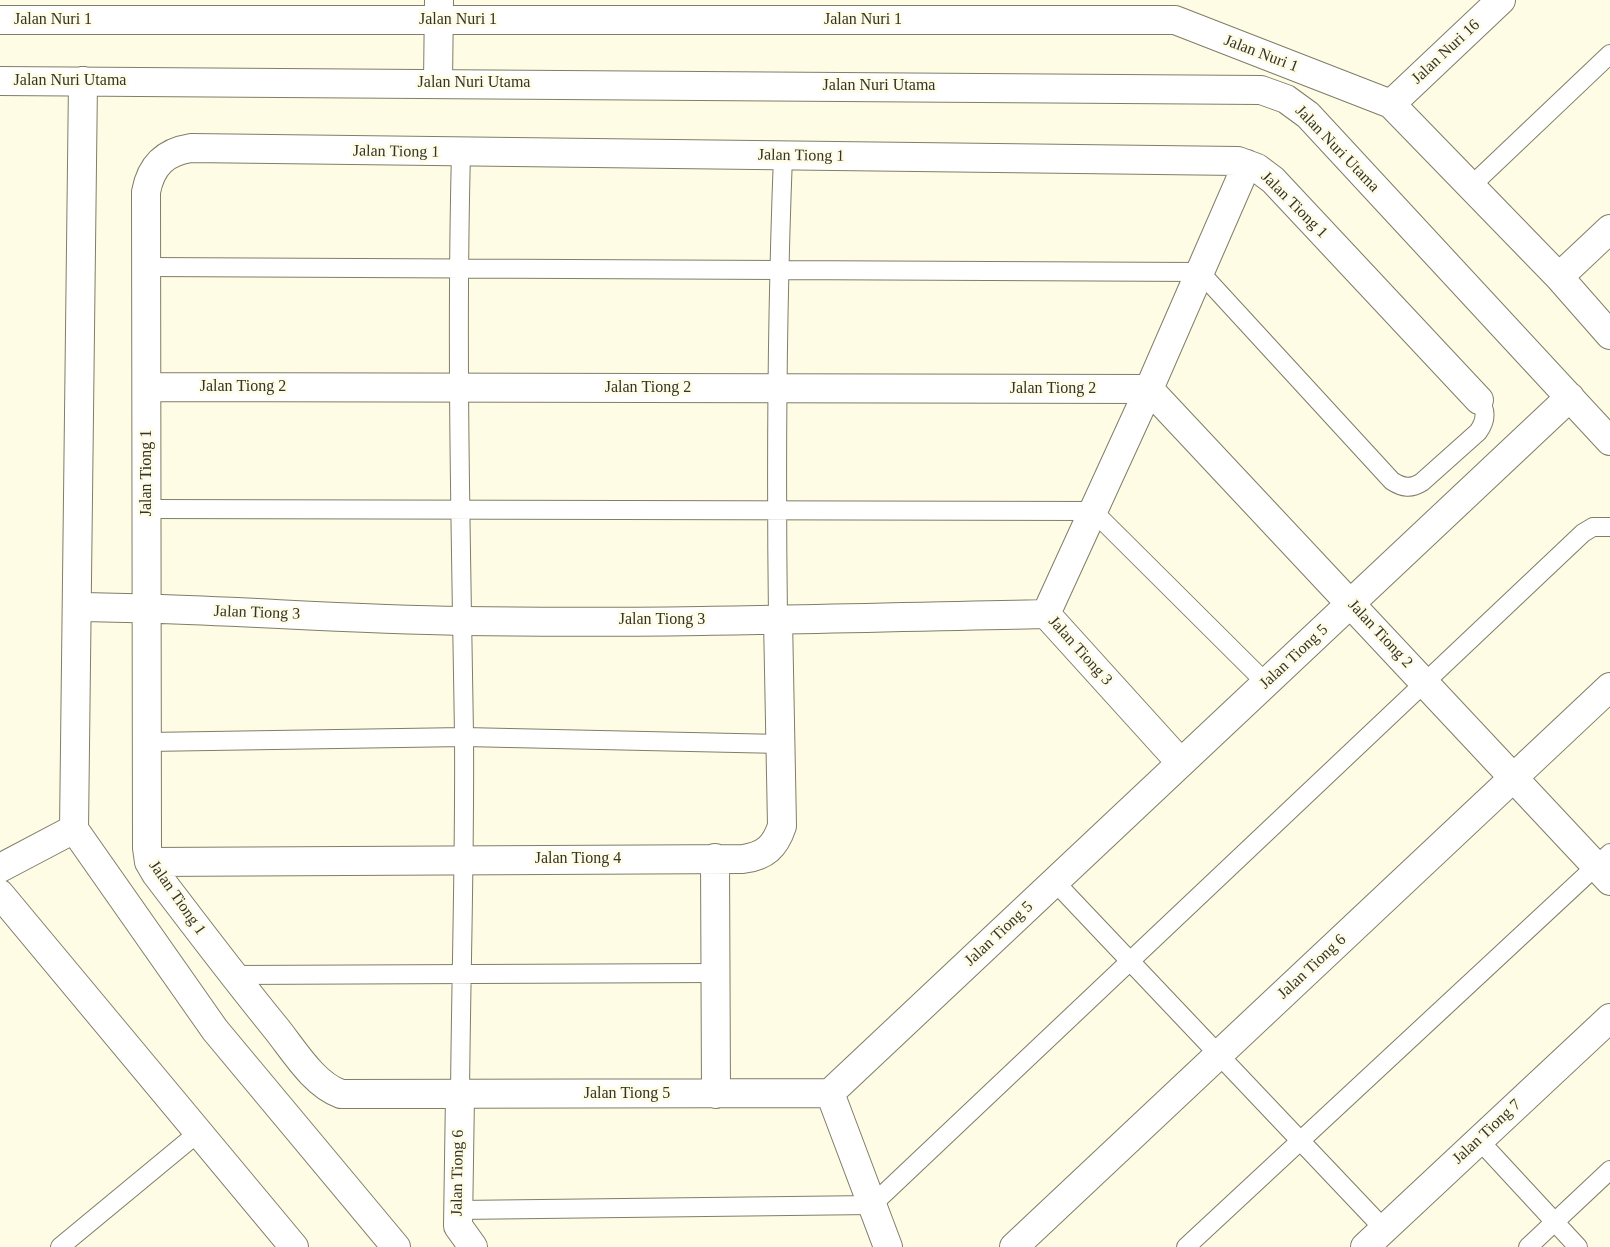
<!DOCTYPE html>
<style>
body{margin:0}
canvas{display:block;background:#fefce4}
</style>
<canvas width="1610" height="1247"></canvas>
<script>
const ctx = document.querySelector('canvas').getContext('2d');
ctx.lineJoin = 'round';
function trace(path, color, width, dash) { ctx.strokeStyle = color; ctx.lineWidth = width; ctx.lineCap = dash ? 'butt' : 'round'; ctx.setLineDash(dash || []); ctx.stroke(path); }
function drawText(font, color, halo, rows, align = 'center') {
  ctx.font = font + ' Georgia,serif'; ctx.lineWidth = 5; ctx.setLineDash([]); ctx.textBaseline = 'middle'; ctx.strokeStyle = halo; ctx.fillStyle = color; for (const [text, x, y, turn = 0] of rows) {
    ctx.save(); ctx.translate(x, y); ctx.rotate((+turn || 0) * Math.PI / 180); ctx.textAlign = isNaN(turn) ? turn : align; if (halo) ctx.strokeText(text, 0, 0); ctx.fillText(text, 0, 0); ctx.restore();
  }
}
const lane = new Path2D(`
 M 1471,186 L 1610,54
 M 148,267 L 1200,272 L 1392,481 C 1403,488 1411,489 1422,482 L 1478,432 C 1486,421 1487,411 1479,400
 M 147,509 L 1093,511 L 1266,683
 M 778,619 C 776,465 777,310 783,156
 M 147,742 L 464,737 L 781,744
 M 1055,882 L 1384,1229
 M 233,975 L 716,973
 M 460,1095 C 461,975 465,855 464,735 C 461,541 456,347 461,153
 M 1478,1139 L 1578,1247
 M 458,1210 L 872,1205 L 1583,533 L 1593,527 L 1610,527
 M 60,1247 L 199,1132
 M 1186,1247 L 1610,853
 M 1528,1247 L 1610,1170`);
const street = new Path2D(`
 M 0,20 L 1175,20 L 1391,104 L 1559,277 L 1610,335
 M 0,81 L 1261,90 L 1286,99 L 1308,115 L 1610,441
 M 83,81 L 74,829 L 215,1030 L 396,1247
 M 438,83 L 439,0
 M 1391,104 L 1501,0
 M 1559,277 L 1610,229
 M 147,387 L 1149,389 L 1610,881
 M 1479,400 L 1273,180 L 1257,168 L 1238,161 L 191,148 C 165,152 151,165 146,192 L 147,848 L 149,862 L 156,874 C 195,925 234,977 275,1027 C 293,1049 313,1084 341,1094 L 830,1093 L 1570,397
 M 77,607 C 205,608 334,619 462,621 C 657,624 852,618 1046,614 L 1181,763
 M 1046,614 L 1149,389 L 1247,164
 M 715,858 L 716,1094
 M 149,862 L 743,859 C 765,856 775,847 782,826 L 778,619
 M 0,868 L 74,829
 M 0,894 L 294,1247
 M 830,1093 L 888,1247
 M 460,1095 L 458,1226 L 473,1247
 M 1014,1247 L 1610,687
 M 1365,1247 L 1610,1018`);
trace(lane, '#807d68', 20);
trace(street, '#807d68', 30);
trace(lane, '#fff', 18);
trace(street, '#fff', 28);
drawText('16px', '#343229', '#fefce4', [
 ["Jalan Nuri 1",53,20],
 ["Jalan Nuri 1",458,20],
 ["Jalan Nuri 1",863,20],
 ["Jalan Nuri 16",1446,52,-43],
 ["Jalan Nuri 1",1261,54,21],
 ["Jalan Nuri Utama",70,81],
 ["Jalan Nuri Utama",474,83],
 ["Jalan Nuri Utama",879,86],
 ["Jalan Nuri Utama",1337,149,46],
 ["Jalan Tiong 1",396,152,1],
 ["Jalan Tiong 1",801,156,1],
 ["Jalan Tiong 1",1294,205,45],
 ["Jalan Tiong 2",243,387],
 ["Jalan Tiong 2",648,388],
 ["Jalan Tiong 2",1053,389],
 ["Jalan Tiong 1",147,473,-90],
 ["Jalan Tiong 3",257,613,2],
 ["Jalan Tiong 3",662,620],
 ["Jalan Tiong 2",1380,634,47],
 ["Jalan Tiong 3",1080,651,48],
 ["Jalan Tiong 5",1294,657,-43],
 ["Jalan Tiong 4",578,859],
 ["Jalan Tiong 1",177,898,55],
 ["Jalan Tiong 5",999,934,-43],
 ["Jalan Tiong 6",1312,967,-43],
 ["Jalan Tiong 5",627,1094],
 ["Jalan Tiong 7",1487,1132,-43],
 ["Jalan Tiong 6",458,1173,-89]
]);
</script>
